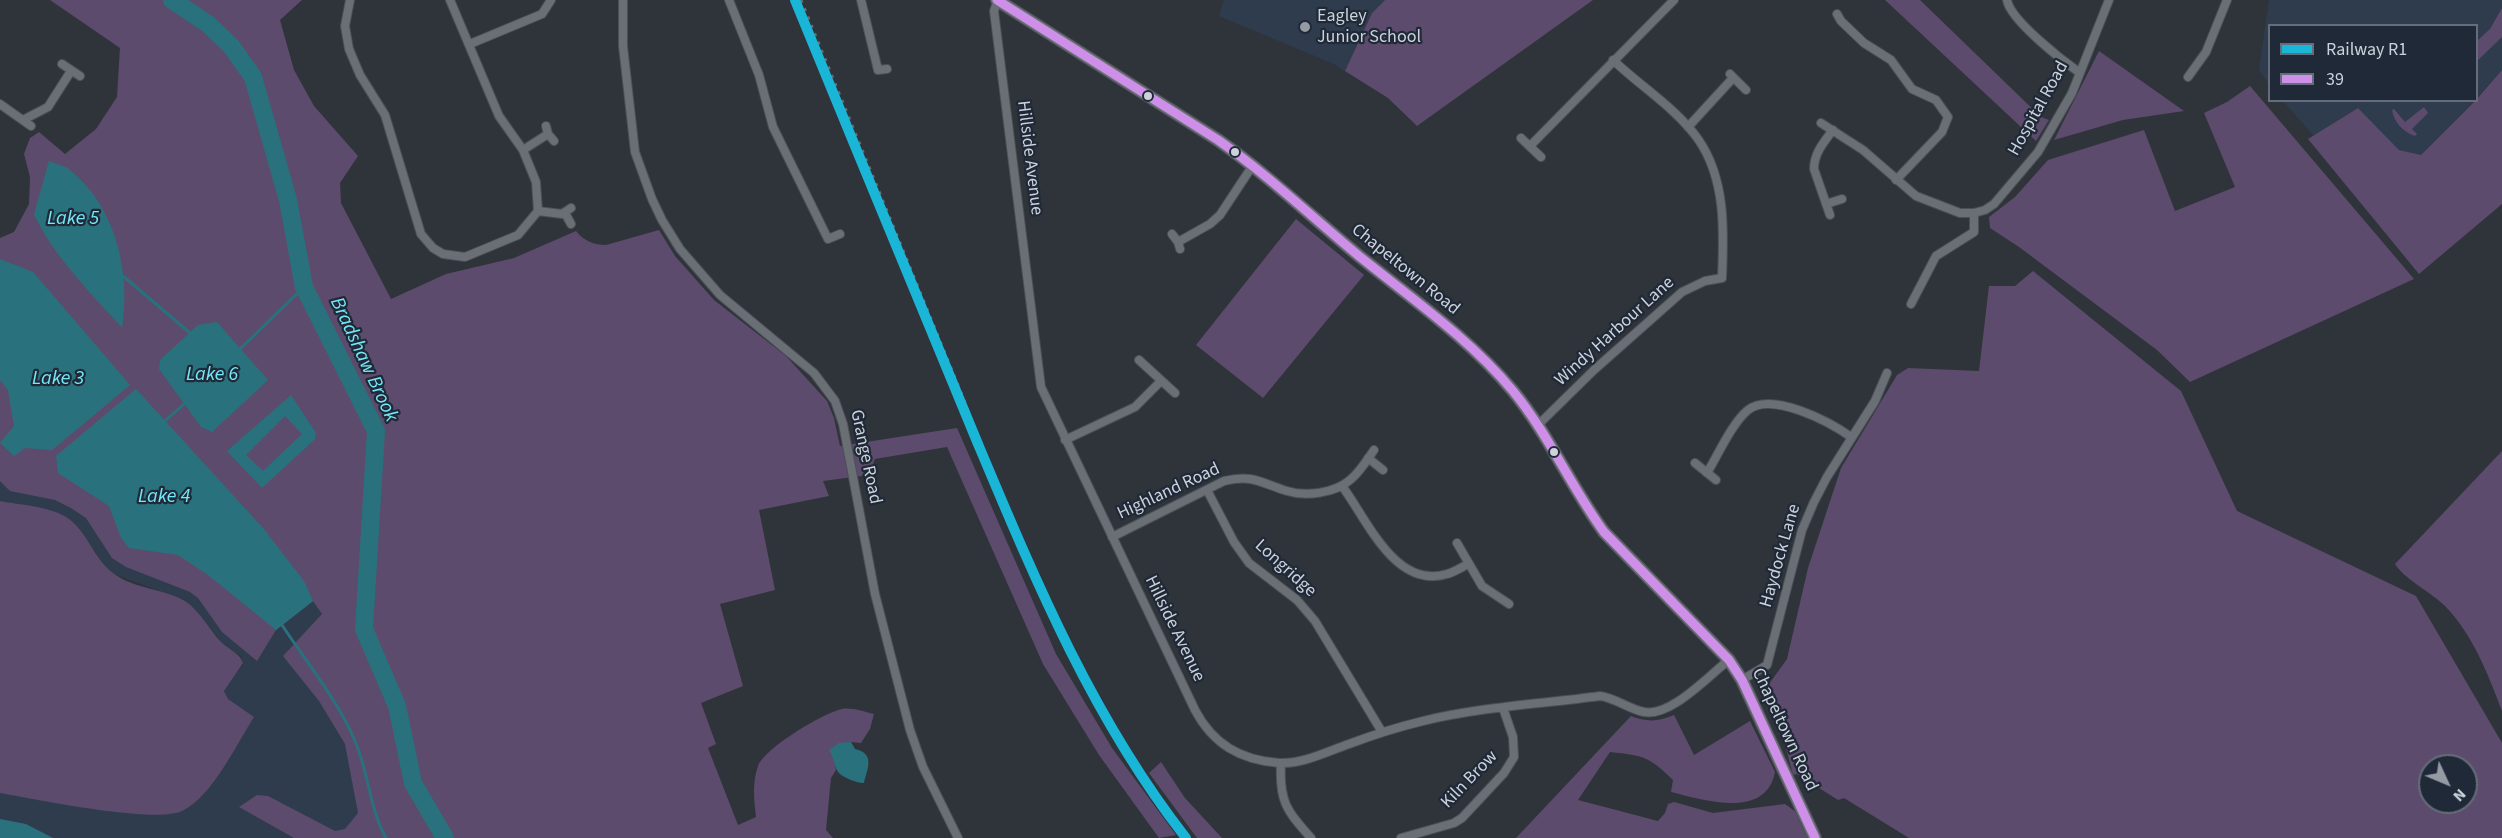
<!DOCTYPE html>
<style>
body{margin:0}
#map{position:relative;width:2502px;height:838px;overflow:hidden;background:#2f343b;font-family:"Source Sans 3",sans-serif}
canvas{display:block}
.legend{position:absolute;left:2268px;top:24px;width:210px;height:78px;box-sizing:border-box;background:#1f2937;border:2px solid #646d79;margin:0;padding:8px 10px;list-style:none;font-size:18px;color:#cbd2db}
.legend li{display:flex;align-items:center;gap:12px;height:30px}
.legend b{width:30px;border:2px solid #646d79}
.north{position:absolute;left:2418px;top:754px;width:60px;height:60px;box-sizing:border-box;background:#1f2937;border:2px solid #646d79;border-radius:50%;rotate:134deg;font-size:16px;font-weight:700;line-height:24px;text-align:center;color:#cbd2db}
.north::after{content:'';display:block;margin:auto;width:21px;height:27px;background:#949ba3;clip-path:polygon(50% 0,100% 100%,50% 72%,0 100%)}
</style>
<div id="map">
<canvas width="2502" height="838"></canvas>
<ul class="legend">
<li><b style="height:8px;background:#1ab6d8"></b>Railway R1</li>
<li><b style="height:8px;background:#ce8fe9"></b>39</li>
</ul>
<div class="north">N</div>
</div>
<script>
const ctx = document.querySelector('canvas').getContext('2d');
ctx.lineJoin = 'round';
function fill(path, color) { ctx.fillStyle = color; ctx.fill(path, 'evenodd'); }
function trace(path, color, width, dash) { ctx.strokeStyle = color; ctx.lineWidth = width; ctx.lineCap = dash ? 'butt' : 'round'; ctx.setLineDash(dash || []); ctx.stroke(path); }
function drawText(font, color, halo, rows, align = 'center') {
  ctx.font = font + ' "Source Sans 3",sans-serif'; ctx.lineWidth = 4.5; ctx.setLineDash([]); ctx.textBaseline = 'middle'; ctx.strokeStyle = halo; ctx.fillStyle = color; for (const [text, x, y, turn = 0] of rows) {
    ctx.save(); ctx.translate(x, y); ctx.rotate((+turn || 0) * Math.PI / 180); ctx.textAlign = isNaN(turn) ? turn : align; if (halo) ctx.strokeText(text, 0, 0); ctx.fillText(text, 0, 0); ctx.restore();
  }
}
fill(new Path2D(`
 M 1224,0 L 1385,0 L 1372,13 L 1345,71 L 1334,64 L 1219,16 Z
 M 2269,0 L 2502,0 L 2502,70 L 2477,98 L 2476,26 L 2270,26 L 2269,84 L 2259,70 Z
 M 2283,101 L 2474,101 L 2421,155 L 2399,150 L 2358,108 L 2314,136 Z
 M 0,247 L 241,293 L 381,838 L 0,838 L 0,787 L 228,699 L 224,690 L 243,664 L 241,656 L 223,644 L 194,608 L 184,600 L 114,574 L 104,565 L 79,528 L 65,517 L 49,510 L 0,501 Z`), '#2f3c4e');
fill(new Path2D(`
 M 50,0 L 302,0 L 280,20 L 294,70 L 314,106 L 358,156 L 340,183 L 341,203 L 391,299 L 446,274 L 514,258 L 576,231 C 584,241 594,245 606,245 L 659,230 L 675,256 L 714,300 L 786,356 L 827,401 L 834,418 L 840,446 L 957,428 L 1056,654 L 1112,748 L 1176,835 L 1159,838 L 1099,755 L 1043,664 L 947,447 L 875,459 L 869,475 L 823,481 L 829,496 L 759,510 L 775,590 L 720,604 L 743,686 L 701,703 L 716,744 L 708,748 L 738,825 L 756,817 C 754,800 752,783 758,766 C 765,748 823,713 842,709 C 852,707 865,712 874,714 L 870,729 L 861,743 L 851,742 L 833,755 L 836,770 L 831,778 L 826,830 L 833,838 L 294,838 L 239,807 L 257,795 L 268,796 L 335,831 L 345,829 L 358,813 L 345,744 L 319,701 L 283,656 L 322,614 L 313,601 L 276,630 L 257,661 L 222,632 L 198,598 L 190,592 L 126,567 L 112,558 L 86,518 L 71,508 L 55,500 L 10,491 L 0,481 L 0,238 L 14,232 L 29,204 L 30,177 L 24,154 L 30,138 L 39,132 L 65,154 L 96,129 L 117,97 L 120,48 Z
 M 1385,0 L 1593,0 L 1417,126 L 1388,98 L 1345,71 L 1372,13 Z
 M 1885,0 L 1920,0 L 2041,117 L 2049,120 L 2036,141 Z
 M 2502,8 L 2502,37 L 2477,61 L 2477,41 L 2490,29 Z
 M 2099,51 L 2184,111 L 2123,120 L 2054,140 Z
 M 2502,70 L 2502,204 L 2419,274 L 2308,139 L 2358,108 L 2399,150 L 2421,155 L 2476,100 Z
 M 2250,86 L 2414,279 L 2190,382 L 2157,350 L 2019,247 L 1990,228 L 1989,217 L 2015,197 L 2048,160 L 2144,130 L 2175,211 L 2235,187 L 2204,113 L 2227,102 Z
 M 2424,107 L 2428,113 L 2412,129 L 2417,134 L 2415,136 C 2403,132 2394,122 2392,110 L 2394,109 L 2405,122 Z
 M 1296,219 L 1364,275 L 1263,398 L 1196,345 Z
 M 2033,271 L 2181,391 L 2237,511 L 2416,596 L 2502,743 L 2502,838 L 1909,838 L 1844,798 L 1838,800 L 1797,774 L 1793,775 L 1769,684 L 1787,659 L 1808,568 L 1841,468 L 1897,375 L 1908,368 L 1979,371 L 1989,286 L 2015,286 ZM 2430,766 L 2466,766 L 2466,802 L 2430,802 Z
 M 2502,451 L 2502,711 C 2488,674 2473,635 2445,606 C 2431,592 2404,579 2395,564 Z
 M 0,501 C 21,505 48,506 66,517 C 88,531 93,558 113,573 C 133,589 163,588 185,601 C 200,611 209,629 221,642 C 229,650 239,652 243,663 L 224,691 L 228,699 L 254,717 C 236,745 212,797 182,811 C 154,824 35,799 0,793 Z
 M 1674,715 L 1694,755 L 1750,721 L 1775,772 C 1766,820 1703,800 1671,792 L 1673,780 C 1648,756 1645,756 1610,752 L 1578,800 L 1658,821 L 1665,813 L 1668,804 L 1674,802 L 1713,813 L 1785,804 L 1796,812 L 1808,838 L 1516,838 L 1631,716 C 1646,722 1658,722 1674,715 Z
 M 1161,762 L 1185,798 L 1222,838 L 1197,838 L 1149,773 Z`), '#5c4b6c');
fill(new Path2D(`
 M 49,161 C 56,164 65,166 70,170 C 116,207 131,273 122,328 C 92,294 53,256 34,214 Z
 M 0,259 L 33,272 L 130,385 L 52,450 L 25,448 L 14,456 L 0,443 L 14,426 L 8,390 L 0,380 Z
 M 217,322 L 268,380 L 212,432 L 201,427 L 159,369 L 160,360 L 198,325 Z
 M 136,389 L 263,528 L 304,581 L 313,601 L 276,630 L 208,575 L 178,555 L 129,548 L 121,538 L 109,506 L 58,473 L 56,456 Z
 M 291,395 L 316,433 L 315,439 L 262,488 L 227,451 ZM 285,416 L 302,434 L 263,471 L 246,455 Z
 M 851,742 L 855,749 C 876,754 867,769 864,783 C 857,783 843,778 838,772 C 834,766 834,757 829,750 L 839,743 Z
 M 0,819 L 26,824 L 53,838 L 0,838 Z`), '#29727d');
trace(new Path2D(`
 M 123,276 L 190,333
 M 240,349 L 304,287
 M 165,421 L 184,404
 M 282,625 C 307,663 341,704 357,746 C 369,777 370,809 386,838`), '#29727d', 3);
trace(new Path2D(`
 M 172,0 L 208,24 L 231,46 L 253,77 L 288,200 L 304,287 L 376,431 L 364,629 L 397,706 L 413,783 L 445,838`), '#29727d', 18);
const street = new Path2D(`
 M 350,0 L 345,26 L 349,49 L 360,75 L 385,115 L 421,234 L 433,248 L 443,254 L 465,257 L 518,235 L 538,211 L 536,182 L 523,150 L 499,116 L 450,0
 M 623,0 L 623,46 L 635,152 L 652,199 L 662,220 L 680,249 L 720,295 L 814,373 L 835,401 L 843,424 L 875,594 L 910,730 L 923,767 L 958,838
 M 729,0 L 759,75 L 773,127 L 828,239 L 840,234
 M 861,0 L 878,70 L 887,69
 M 998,0 L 994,11 L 1041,387 L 1195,710 C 1213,744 1240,760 1279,763 C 1303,764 1326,752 1349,744 C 1373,735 1398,727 1423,721 C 1480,707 1541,704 1600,696 C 1616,698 1628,709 1644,712 C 1671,717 1708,676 1729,660
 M 2007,0 C 2010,20 2063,61 2080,73
 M 1837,14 L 1841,21 L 1864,43 L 1891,60 L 1912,89 L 1936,100 L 1948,117 L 1942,132 L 1896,180
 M 470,44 L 542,14 L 551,0
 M 62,64 L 80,76
 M 1730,74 L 1746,90
 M 2188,77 L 2206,52 L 2227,0
 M 0,104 L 31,126
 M 23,120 L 48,107 L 71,71
 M 1821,123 L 1863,150 L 1916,196 L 1960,213 L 1974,213 L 1985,210 L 1994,204 L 2038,152 L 2072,93 L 2109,0
 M 546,126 L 548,134 L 554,141
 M 1688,127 L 1733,78
 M 1521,138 L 1541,157
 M 1530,146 L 1674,0
 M 523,150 L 548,134
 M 1826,204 L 1842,199
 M 538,211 L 562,214 L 571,208
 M 565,213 L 571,224
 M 1830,215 L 1814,169 C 1814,153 1824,142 1833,130
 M 1172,234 L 1178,242 L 1180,249
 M 1178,242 L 1210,224 L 1220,215 L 1253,165
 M 1911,304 L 1936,256 L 1974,232 L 1974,213
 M 1139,360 L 1175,393
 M 1539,424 L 1594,370 L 1682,292 L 1705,281 L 1722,278 C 1724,231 1726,179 1698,139 C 1676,108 1640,86 1613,60
 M 1065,440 L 1135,407 L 1161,381
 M 1368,458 L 1383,470
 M 1695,463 L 1716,480
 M 1707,473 C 1718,455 1732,423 1748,410 C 1772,391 1830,422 1851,437
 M 1342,486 C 1367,519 1395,590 1447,574 C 1455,572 1462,567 1468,564
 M 1207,490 L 1234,542 L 1249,563 L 1297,600 L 1315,621 L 1382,732
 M 1112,537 L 1224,481 C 1253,474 1261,483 1287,491 C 1306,497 1335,493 1350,480 C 1360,472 1367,460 1374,450
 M 1457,543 L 1482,586 L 1509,604
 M 1742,680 L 1767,665 L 1802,530 L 1814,502 L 1827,477 L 1875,401 L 1887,373
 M 1281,763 C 1279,801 1286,810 1311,838
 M 1401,838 L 1454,823 L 1462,818 L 1504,773 L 1514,757 L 1513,737 L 1503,708`);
const secondary = new Path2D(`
 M 997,0 L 1218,140 C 1268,175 1312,217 1359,256 C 1411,298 1470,339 1513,391 C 1549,435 1571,487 1604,532 L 1729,660 L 1742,680 L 1815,838`);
trace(street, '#4b5057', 10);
trace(secondary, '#4b5057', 14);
trace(street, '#6a6f75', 8);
trace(secondary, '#6a6f75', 12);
trace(new Path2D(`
 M 801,0 L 962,395 L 1006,511`), '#696d72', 3, [3, 6]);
trace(new Path2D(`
 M 997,0 L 1218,140 C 1268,175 1312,217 1359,256 C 1411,298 1470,339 1513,391 C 1549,435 1571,487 1604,532 L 1729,660 L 1742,680 L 1815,838`), '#ce8fe9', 9);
trace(new Path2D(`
 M 795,0 C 856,148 916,296 978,444 C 1036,582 1093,719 1186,838`), '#1ab6d8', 10);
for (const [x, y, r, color] of [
 [1305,27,6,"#949ba3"],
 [1148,96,5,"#cbd2db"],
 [1235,152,5,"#cbd2db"],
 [1554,452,5,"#cbd2db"]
]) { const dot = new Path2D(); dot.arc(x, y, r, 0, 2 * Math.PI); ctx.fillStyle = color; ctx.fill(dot); trace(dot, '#1f2937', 2); }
drawText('18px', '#cbd2db', '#1f2937', [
 ["Eagley",1317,17],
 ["Junior School",1317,38]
], 'left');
drawText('18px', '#cbd2db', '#1f2937', [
 ["Hospital Road",2039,109,-61],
 ["Hillside Avenue",1029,158,83],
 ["Chapeltown Road",1405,270,39],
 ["Windy Harbour Lane",1615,332,-42],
 ["Grange Road",865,457,78],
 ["Highland Road",1169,492,-25],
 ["Haydock Lane",1781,556,-74],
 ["Longridge",1285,569,42],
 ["Hillside Avenue",1174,629,64],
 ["Chapeltown Road",1784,730,65],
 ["Kiln Brow",1470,780,-46]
]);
drawText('italic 20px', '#74e8f8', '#1f2937', [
 ["Lake 5",73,220],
 ["Bradshaw Brook",363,360,65],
 ["Lake 6",212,376],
 ["Lake 3",58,380],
 ["Lake 4",164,498]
]);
</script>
